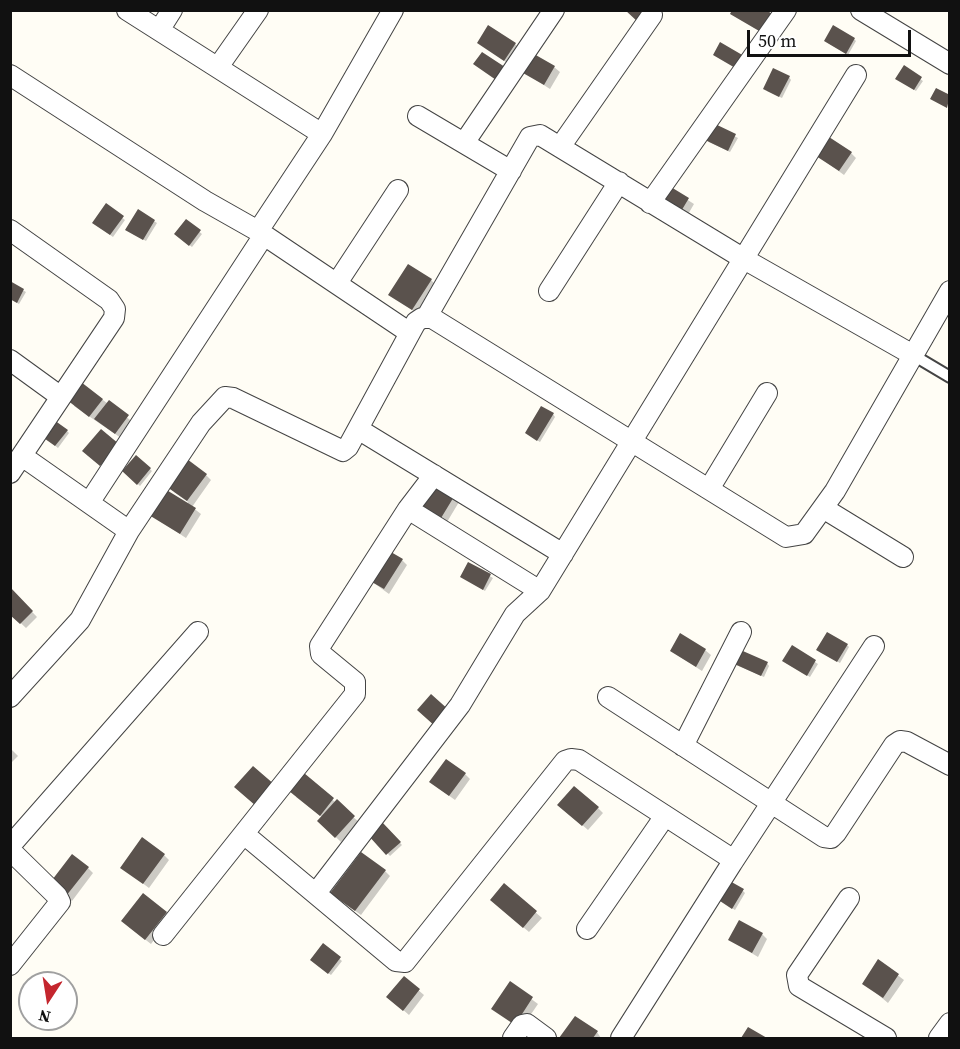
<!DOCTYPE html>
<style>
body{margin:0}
#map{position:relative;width:960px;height:1049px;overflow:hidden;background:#fffdf5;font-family:"Source Serif 4",serif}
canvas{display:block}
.frame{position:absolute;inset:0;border:12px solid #111;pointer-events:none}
.north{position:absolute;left:18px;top:971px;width:60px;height:60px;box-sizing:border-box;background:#fff;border:2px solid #a0a0a0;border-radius:50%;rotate:192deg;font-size:16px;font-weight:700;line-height:24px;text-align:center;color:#111}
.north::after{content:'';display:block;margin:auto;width:21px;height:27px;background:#c4262e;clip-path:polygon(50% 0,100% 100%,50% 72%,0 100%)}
.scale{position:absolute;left:747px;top:30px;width:164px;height:27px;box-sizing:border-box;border:3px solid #111;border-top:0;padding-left:8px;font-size:18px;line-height:21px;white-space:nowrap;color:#111;-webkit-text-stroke:4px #fff;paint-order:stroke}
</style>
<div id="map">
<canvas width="960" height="1049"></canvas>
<div class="frame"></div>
<div class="north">N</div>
<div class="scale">50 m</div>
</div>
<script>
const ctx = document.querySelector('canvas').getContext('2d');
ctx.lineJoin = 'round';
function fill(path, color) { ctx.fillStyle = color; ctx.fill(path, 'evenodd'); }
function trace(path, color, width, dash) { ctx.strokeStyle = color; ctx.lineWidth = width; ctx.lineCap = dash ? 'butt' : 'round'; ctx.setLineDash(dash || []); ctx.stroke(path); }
fill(new Path2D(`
 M 854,39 L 856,41 L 848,55 L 828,43 Z
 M 479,43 L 515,44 L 520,49 L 510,65 Z
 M 554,67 L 560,72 L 550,89 L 525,73 Z
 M 904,68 L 923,81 L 916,91 L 900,81 Z
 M 789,77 L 791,80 L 782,98 L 767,91 Z
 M 713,125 L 738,138 L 730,152 L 709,142 Z
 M 851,153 L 856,158 L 844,175 L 818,156 Z
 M 666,186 L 694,204 L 683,223 Z
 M 106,205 L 125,220 L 113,237 L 96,225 Z
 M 139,211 L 157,223 L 146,241 L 130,232 Z
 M 186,221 L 202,234 L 192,247 L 178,236 Z
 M 431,280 L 436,285 L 418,314 L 390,295 Z
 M 10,283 L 26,292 L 19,304 L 10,299 Z
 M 81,384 L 133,422 L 121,438 L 74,406 Z
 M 553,414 L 555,417 L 540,442 L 529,435 Z
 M 67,431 L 69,433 L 58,448 L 43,436 Z
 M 137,457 L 152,471 L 140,486 L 124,471 Z
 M 206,475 L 211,480 L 192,507 L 201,514 L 186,538 L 146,512 L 187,504 L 188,502 L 174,492 Z
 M 433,484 L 459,502 L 444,527 L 423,515 Z
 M 402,560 L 407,565 L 389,594 L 367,578 Z
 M 469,564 L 493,578 L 485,591 L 462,577 Z
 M 11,590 L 37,617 L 26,628 L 10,613 Z
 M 847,645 L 849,647 L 840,663 L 820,652 Z
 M 792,647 L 818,664 L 810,677 L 786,663 Z
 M 705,650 L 711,655 L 702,671 L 671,651 Z
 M 767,663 L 769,666 L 764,677 L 734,664 Z
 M 10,748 L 18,756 L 10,764 Z
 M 465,774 L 470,779 L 455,800 L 437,787 Z
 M 304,776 L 359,822 L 341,842 L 319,821 L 322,817 L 296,797 Z
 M 598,808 L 603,813 L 588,830 L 565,810 Z
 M 382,824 L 402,845 L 390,856 L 370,835 Z
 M 164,855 L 169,860 L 149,888 L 122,868 Z
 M 88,868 L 93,873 L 72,901 L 57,889 Z
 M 385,871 L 390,876 L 361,915 L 337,898 Z
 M 504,885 L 542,918 L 529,932 L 497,905 Z
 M 743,891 L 745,893 L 735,910 L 721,901 Z
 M 166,913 L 171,918 L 151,944 L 129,927 Z
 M 762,934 L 767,939 L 758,957 L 730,940 Z
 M 323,945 L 342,961 L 331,975 L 314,962 Z
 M 879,961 L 904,980 L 888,1003 L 864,983 Z
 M 404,978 L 424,995 L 409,1015 L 394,1002 Z
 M 510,983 L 538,1004 L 521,1029 L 493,1009 Z
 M 575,1018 L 597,1032 L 601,1038 L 561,1038 Z`), '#0003');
fill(new Path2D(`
 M 625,10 L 649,10 L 638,22 Z
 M 732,10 L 766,10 L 777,17 L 766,35 L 730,14 Z
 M 488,25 L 516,43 L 504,61 L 477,43 Z
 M 833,25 L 855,38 L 846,54 L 824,41 Z
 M 720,42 L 744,56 L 737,69 L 713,55 Z
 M 482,52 L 508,69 L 499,82 L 473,64 Z
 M 534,54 L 555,66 L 544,85 L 523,73 Z
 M 904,65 L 922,77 L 914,90 L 895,79 Z
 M 773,68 L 790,76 L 779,97 L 763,89 Z
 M 936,88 L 950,95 L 947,108 L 930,99 Z
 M 713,123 L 736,134 L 728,151 L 705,140 Z
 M 829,137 L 852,152 L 839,171 L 816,156 Z
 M 666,184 L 689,198 L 677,218 L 654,204 Z
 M 106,203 L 124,216 L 110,235 L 92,223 Z
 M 138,209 L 155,220 L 143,240 L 125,230 Z
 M 186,219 L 201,230 L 189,246 L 174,234 Z
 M 408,264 L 432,279 L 412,310 L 388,295 Z
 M 10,281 L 24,289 L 17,303 L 10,299 Z
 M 81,382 L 103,399 L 89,417 L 67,400 Z
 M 109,400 L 129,415 L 115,434 L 94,419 Z
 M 541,406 L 554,413 L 537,441 L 525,433 Z
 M 54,420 L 68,430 L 55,446 L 41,436 Z
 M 101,429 L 119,444 L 100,466 L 82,451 Z
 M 136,455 L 151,468 L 137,485 L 122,471 Z
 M 187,459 L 207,474 L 187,501 L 167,487 Z
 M 433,482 L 455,495 L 438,523 L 416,510 Z
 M 160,486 L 196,508 L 180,534 L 144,512 Z
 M 384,548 L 403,559 L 384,589 L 365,578 Z
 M 468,562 L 491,574 L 483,590 L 460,577 Z
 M 10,587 L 33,611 L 20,624 L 10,615 Z
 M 827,632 L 848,644 L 837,662 L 816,650 Z
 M 680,633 L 706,649 L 696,667 L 670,651 Z
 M 792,645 L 816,660 L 807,676 L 782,661 Z
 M 736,648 L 768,662 L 761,676 L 730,662 Z
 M 431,694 L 450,711 L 436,727 L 417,710 Z
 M 446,759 L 466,773 L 449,796 L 429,782 Z
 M 253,766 L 275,785 L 256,806 L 234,787 Z
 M 304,773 L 334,798 L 320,816 L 289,791 Z
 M 574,786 L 599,807 L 582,826 L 557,805 Z
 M 337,799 L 355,816 L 335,838 L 317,821 Z
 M 382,822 L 401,842 L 386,855 L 368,835 Z
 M 142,837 L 165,854 L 143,884 L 120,868 Z
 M 361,852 L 386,870 L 355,911 L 330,893 Z
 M 72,854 L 89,867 L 66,896 L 49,884 Z
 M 728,880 L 744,889 L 732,909 L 717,899 Z
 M 504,883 L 537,911 L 523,928 L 490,900 Z
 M 143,893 L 167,912 L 145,940 L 121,921 Z
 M 739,920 L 763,933 L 752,953 L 728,940 Z
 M 323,943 L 341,957 L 328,974 L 310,960 Z
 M 878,959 L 899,974 L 883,998 L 862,984 Z
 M 404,976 L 420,989 L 403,1011 L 386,997 Z
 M 510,981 L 533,997 L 515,1025 L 491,1009 Z
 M 575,1016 L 598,1031 L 593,1038 L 559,1038 Z
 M 748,1027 L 767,1038 L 741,1038 Z`), '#5a524d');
const lane = new Path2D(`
 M 913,355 L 950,377`);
const street = new Path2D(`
 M 127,10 L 322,134
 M 861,10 L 950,64
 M 160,29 L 172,10
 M 218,67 L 258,10
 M 10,75 L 205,201 L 258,231 L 322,134 L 393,10
 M 418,116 L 511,171
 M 464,143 L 554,10
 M 560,147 L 652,15
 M 650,203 L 786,10
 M 10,230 L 109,300 L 115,309 L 114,318 L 10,473
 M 258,231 L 410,333
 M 337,283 L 398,190
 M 549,291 L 619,182
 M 426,318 L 530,137 L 540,135 L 744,259 L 913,355
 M 10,360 L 61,397
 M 358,429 L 563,554
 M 22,456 L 129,531
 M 709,489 L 767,393
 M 89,503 L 264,235
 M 823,508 L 903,557
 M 408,509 L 540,591
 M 10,697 L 80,620 L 129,531 L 201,423 L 225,397 L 233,398 L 343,451 L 348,447 L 416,322 L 422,318 L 432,318 L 786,537 L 804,534 L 835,491 L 950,291
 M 608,697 L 824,837 L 831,838 L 836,833 L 894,745 L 900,741 L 907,742 L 950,765
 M 683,746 L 741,632
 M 244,834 L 396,961 L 405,962 L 565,761 L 571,759 L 579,760 L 729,857 L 732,863 L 621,1038
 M 10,846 L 198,632
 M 10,850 L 57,896 L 60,902 L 10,965
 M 732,863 L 874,646
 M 316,893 L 460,705 L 515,614 L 540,591 L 856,75
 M 849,898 L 797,975 L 799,986 L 886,1038
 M 587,929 L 665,816
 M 163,935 L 355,694 L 355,682 L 321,654 L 320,646 L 408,509 L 434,475
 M 513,1038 L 522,1025 L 527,1024 L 546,1038
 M 939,1038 L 950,1023`);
trace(lane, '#444', 14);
trace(street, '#444', 22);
trace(lane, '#fff', 10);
trace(street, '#fff', 20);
</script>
